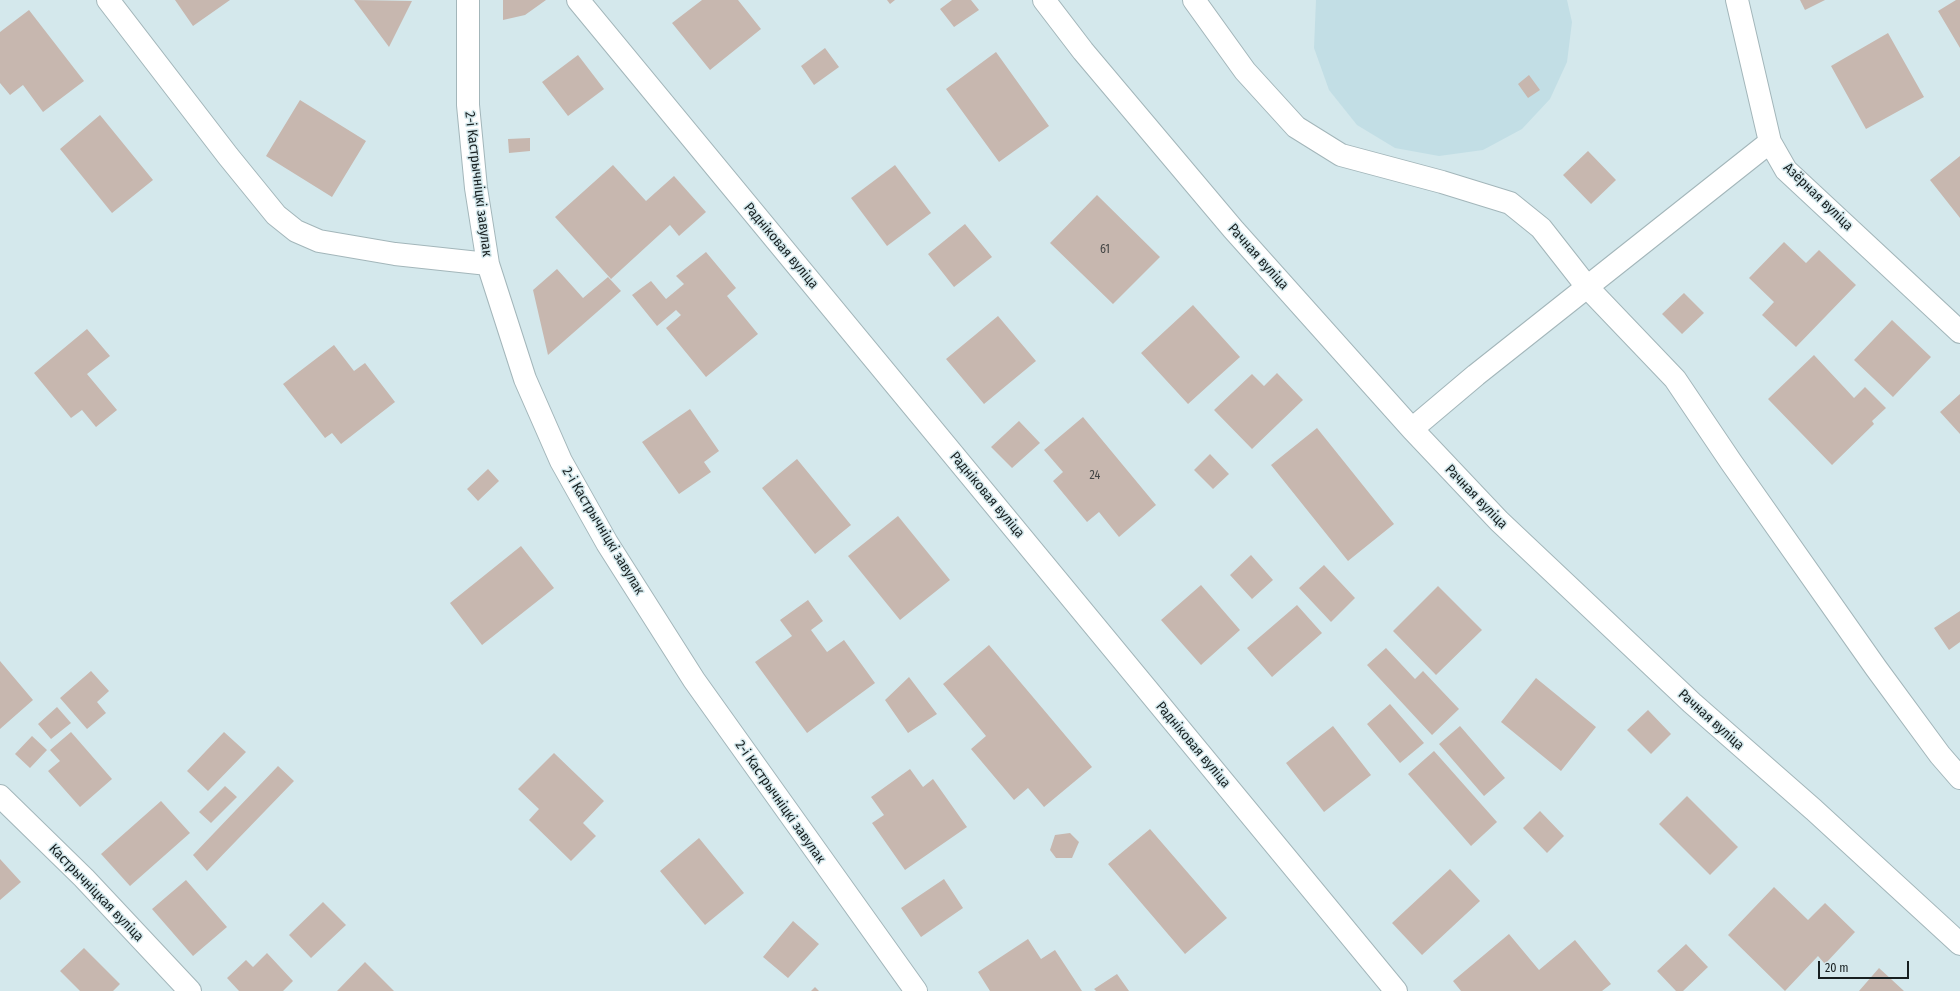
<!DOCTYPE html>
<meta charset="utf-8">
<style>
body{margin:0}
#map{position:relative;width:1960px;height:991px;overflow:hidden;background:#d4e8ec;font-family:"Fira Sans Condensed",sans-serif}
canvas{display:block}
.scale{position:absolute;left:1818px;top:961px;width:91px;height:18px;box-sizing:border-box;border:2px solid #171f20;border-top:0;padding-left:5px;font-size:12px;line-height:14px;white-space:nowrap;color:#171f20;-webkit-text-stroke:3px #d4e8ec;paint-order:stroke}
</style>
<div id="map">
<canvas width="1960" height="991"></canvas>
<div class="scale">20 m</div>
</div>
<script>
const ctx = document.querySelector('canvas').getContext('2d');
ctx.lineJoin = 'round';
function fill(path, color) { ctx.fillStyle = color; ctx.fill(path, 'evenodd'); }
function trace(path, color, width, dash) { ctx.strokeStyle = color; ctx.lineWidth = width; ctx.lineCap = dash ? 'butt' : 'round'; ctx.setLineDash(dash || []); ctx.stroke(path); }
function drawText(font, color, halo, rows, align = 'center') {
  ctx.font = font + ' "Fira Sans Condensed",sans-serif'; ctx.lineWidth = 3; ctx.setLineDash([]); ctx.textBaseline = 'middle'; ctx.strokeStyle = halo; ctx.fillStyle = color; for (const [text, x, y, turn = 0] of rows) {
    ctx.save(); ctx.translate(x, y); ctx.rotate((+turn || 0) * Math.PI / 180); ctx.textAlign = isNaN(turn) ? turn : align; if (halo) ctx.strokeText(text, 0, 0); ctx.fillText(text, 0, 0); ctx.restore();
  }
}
fill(new Path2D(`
 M 1316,0 L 1567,0 L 1572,22 L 1567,62 L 1550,99 L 1522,129 L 1483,150 L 1439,156 L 1395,148 L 1357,125 L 1329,90 L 1314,48 Z`), '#c2dee5');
fill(new Path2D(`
 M 175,0 L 230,0 L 193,26 Z
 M 354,0 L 412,1 L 389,47 Z
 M 503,0 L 546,0 L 525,15 L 503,20 Z
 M 702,0 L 738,0 L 761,29 L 710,70 L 672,23 Z
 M 887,0 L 895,0 L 890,4 Z
 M 952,0 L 971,0 L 979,10 L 954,27 L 940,9 Z
 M 1800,0 L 1825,0 L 1805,10 Z
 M 1956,0 L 1960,0 L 1960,48 L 1938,11 Z
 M 29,10 L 84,81 L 43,112 L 23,85 L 10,95 L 0,83 L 0,32 Z
 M 1888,33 L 1924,97 L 1866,129 L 1831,66 Z
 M 825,48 L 839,67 L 814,85 L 801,66 Z
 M 996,52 L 1049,126 L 999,162 L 946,89 Z
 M 578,55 L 604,89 L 568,116 L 542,82 Z
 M 1529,75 L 1540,90 L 1528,98 L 1518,84 Z
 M 300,100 L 366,141 L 332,197 L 266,156 Z
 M 100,115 L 153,180 L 112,213 L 60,149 Z
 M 530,138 L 530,151 L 509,153 L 508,139 Z
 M 1588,151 L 1616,180 L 1591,204 L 1563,175 Z
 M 1960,156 L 1960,218 L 1930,180 Z
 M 613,165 L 646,201 L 674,176 L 706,212 L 679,236 L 670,225 L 611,279 L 555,217 Z
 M 895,165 L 931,213 L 887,246 L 851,198 Z
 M 1097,195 L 1160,257 L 1113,304 L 1050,243 Z
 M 965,224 L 992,257 L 954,287 L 928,254 Z
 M 1784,242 L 1806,263 L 1819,250 L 1856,285 L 1796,347 L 1762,315 L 1774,302 L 1749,278 Z
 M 706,252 L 736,288 L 727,296 L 758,334 L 706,377 L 666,328 L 681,315 L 676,310 L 657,326 L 632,295 L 651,281 L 666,299 L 684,284 L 676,276 Z
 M 557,269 L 583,298 L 608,277 L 621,291 L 548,355 L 533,290 Z
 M 1684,293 L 1704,313 L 1682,334 L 1662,314 Z
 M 1193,305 L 1240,357 L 1188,404 L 1141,353 Z
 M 998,316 L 1036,361 L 984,404 L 946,359 Z
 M 1892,320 L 1931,357 L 1893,397 L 1854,360 Z
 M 87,329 L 110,356 L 87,374 L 117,410 L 96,427 L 82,410 L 71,418 L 34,373 Z
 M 334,345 L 354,371 L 365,363 L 395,402 L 341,444 L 332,433 L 325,438 L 283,384 Z
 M 1814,355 L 1854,398 L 1865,387 L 1886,408 L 1872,421 L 1874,424 L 1832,465 L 1768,399 Z
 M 1277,373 L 1303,400 L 1252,449 L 1214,410 L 1252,374 L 1264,386 Z
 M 1960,394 L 1960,434 L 1940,412 Z
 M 690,409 L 719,451 L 704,462 L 711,472 L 679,494 L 642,442 Z
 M 1083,417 L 1156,505 L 1119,537 L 1099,512 L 1087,522 L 1053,481 L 1063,472 L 1044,450 Z
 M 1019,421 L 1040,443 L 1012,468 L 991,447 Z
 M 1317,428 L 1394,524 L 1348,561 L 1271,465 Z
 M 1210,454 L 1229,474 L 1213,489 L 1194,470 Z
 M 797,459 L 851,525 L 815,554 L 762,488 Z
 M 488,469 L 499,481 L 478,501 L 467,489 Z
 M 898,516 L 950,580 L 900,620 L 848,556 Z
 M 521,546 L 554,588 L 482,645 L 450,603 Z
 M 1251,555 L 1273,580 L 1252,599 L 1230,575 Z
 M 1324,565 L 1355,598 L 1331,622 L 1299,588 Z
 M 1201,585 L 1240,630 L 1201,665 L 1161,620 Z
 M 1438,586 L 1482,630 L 1436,675 L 1393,631 Z
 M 808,600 L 823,621 L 811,630 L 827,652 L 844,640 L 875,683 L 807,733 L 755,662 L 792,636 L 780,620 Z
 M 1297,605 L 1322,633 L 1272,677 L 1247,648 Z
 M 1960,611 L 1960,642 L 1949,650 L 1934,628 Z
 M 989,645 L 1092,767 L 1044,807 L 1028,788 L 1014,800 L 971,749 L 986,736 L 943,684 Z
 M 1386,648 L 1415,679 L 1423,671 L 1459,709 L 1432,735 L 1367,665 Z
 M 0,661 L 33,700 L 0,729 Z
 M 91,671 L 109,691 L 97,702 L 106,713 L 87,729 L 60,698 Z
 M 909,677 L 937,714 L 908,733 L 885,700 Z
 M 1536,678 L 1596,727 L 1561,771 L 1501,722 Z
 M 1390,704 L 1424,743 L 1400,763 L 1367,724 Z
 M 57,707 L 71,723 L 51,739 L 38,724 Z
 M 1648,710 L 1671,734 L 1651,754 L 1627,730 Z
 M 1333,726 L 1371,775 L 1324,812 L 1286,763 Z
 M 1460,726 L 1505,778 L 1484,796 L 1439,744 Z
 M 71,732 L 112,779 L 80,807 L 48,771 L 60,761 L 50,750 Z
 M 224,732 L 246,752 L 208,791 L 187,771 Z
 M 32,736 L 47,750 L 30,768 L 15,754 Z
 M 1434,751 L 1497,822 L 1471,846 L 1408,774 Z
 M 554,753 L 604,801 L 583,823 L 596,836 L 571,861 L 529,820 L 539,809 L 518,789 Z
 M 278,766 L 294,781 L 207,871 L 193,855 Z
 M 910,769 L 923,787 L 933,779 L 967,827 L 905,870 L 872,823 L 884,815 L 871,797 Z
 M 225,786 L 237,797 L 211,823 L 199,812 Z
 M 1687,796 L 1738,847 L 1710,875 L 1659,824 Z
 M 161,801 L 190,833 L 130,886 L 101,854 Z
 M 1540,811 L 1564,836 L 1547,853 L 1523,828 Z
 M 1150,829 L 1227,918 L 1185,954 L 1108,864 Z
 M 1070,833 L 1079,842 L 1072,858 L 1056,858 L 1050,850 L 1055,835 Z
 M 699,838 L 744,893 L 705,925 L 660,871 Z
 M 0,859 L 21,882 L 0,900 Z
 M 1450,869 L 1480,901 L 1422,955 L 1392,923 Z
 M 944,879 L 963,908 L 921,937 L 901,908 Z
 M 186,880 L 227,927 L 193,956 L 152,909 Z
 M 1774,887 L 1808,920 L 1825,903 L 1855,932 L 1825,964 L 1818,956 L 1785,991 L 1728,935 Z
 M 323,902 L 346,925 L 311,958 L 289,935 Z
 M 793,921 L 819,944 L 788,978 L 763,957 Z
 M 1509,934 L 1539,970 L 1575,940 L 1611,984 L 1602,991 L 1461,991 L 1453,981 Z
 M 1028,939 L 1041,959 L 1055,950 L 1082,991 L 990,991 L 978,972 Z
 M 1686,944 L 1708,967 L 1683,991 L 1676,991 L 1657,971 Z
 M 84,948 L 120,984 L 113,991 L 80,991 L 60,971 Z
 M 267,953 L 293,981 L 283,991 L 239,991 L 227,978 L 246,960 L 253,967 Z
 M 365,962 L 394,991 L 337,991 Z
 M 1879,968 L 1904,991 L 1859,991 Z
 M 1117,974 L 1129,991 L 1096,991 L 1094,989 Z
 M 815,987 L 819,991 L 811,991 Z`), '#c7b7af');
const minor = new Path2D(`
 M 108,0 L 228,156 L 276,215 L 296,231 L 319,241 L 395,254 L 488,264
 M 468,0 L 468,105 L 476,188 L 488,264 L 525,379 L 561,461 L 607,543 L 694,680 L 916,991
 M 578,0 L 1396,991
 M 1044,0 L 1083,51 L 1233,229 L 1412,429 L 1499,521 L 1692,703 L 1814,810 L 1960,944
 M 1194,0 L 1245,71 L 1296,127 L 1341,155 L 1442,182 L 1510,203 L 1541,228 L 1588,288 L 1675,379 L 1731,462 L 1876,668 L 1940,755 L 1960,778
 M 1737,0 L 1770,142 L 1786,170 L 1960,332
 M 1412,429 L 1476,375 L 1770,142
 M 0,796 L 84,878 L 190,991`);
trace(minor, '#a3b6ba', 24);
trace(minor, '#fff', 22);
drawText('12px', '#434544', null, [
 ["61",1105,250],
 ["24",1095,476]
]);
drawText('14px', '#171f20', '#d4e8ec', [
 ["2-і Кастрычніцкі завулак",478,184,83],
 ["Азёрная вуліца",1818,197,44],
 ["Радніковая вуліца",781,246,50],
 ["Рачная вуліца",1258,257,48],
 ["Радніковая вуліца",987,495,50],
 ["Рачная вуліца",1476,497,46],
 ["2-і Кастрычніцкі завулак",603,531,59],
 ["Рачная вуліца",1711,720,42],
 ["Радніковая вуліца",1193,745,50],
 ["2-і Кастрычніцкі завулак",780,802,55],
 ["Кастрычніцкая вуліца",96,893,46]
]);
</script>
